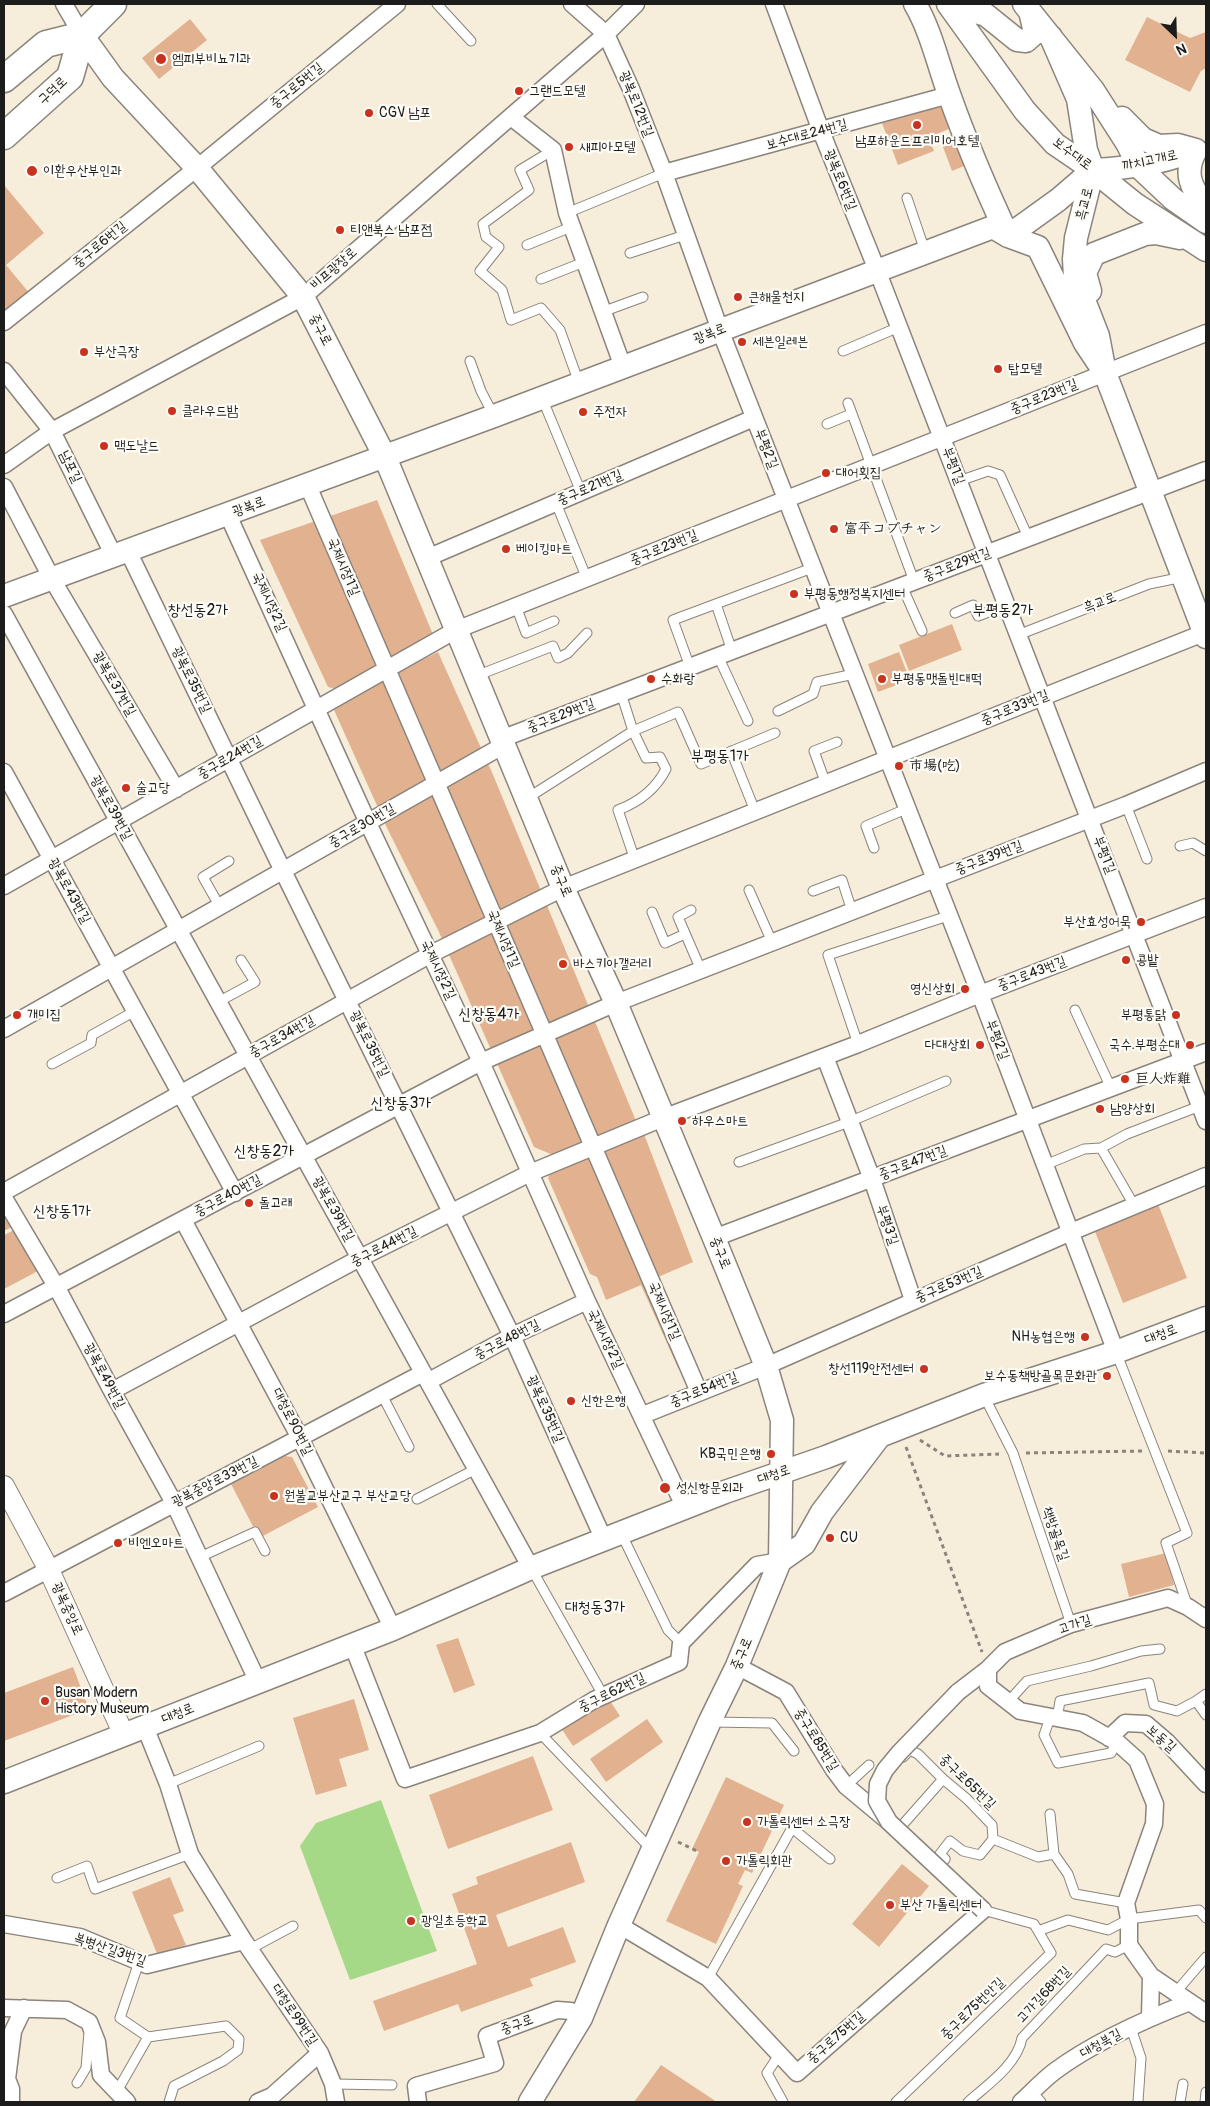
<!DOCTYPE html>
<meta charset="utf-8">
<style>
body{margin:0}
#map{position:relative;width:1210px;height:2106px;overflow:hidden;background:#f7eddb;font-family:Pangolin,sans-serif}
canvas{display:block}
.frame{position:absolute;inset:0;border:5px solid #1c1c1c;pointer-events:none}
.north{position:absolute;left:1150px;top:10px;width:50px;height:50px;-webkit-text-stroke:4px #fdfcf7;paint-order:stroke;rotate:156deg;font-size:14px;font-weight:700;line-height:20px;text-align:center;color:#1c1c1c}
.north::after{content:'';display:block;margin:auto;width:18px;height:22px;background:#1c1c1c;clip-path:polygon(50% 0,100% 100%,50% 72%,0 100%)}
</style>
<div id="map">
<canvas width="1210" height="2106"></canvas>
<div class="frame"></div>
<div class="north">N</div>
</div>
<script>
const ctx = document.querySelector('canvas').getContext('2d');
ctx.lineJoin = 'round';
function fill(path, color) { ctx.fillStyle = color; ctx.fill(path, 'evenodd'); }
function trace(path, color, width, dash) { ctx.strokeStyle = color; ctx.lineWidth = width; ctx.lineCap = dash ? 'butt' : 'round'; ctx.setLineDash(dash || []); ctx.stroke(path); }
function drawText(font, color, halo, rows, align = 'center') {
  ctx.font = font + ' Pangolin,"LXGW WenKai TC","Poor Story","Klee One",sans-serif'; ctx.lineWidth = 4.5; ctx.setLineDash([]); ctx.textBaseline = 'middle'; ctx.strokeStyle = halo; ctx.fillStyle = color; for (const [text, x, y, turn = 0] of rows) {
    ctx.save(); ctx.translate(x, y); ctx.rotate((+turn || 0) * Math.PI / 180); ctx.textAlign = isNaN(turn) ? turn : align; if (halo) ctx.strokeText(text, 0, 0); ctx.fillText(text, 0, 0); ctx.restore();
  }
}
fill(new Path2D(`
 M 381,1800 L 437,1951 L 350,1980 L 300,1846 L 316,1823 Z`), '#a5d887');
fill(new Path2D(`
 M 1147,17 L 1190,38 L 1206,32 L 1206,68 L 1201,71 L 1190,92 L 1125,60 Z
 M 190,19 L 207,40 L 159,79 L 142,58 Z
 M 946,92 L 959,125 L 929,137 L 934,151 L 898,165 L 880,118 Z
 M 966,129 L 978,160 L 952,171 L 940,139 Z
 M 4,185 L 44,233 L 6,265 L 31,295 L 4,318 Z
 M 377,500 L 434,637 L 336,689 L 328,687 L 260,540 Z
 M 952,624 L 962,650 L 909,671 L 899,645 Z
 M 438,652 L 494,777 L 636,1121 L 553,1155 L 534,1147 L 438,930 L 388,830 L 334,710 L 337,702 Z
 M 899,652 L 910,680 L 878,692 L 868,664 Z
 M 644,1134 L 693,1262 L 658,1277 L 693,1360 L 678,1368 L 641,1285 L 606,1300 L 597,1277 L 590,1274 L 548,1178 L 550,1173 Z
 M 1158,1204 L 1187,1278 L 1123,1303 L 1094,1229 Z
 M 4,1212 L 12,1227 L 4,1231 Z
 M 16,1229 L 38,1271 L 4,1289 L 4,1235 Z
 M 285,1456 L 292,1457 L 318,1507 L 259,1538 L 231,1484 Z
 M 1166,1553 L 1174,1585 L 1129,1597 L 1121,1564 Z
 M 458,1638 L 475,1685 L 454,1693 L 436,1645 Z
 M 73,1667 L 89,1709 L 4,1741 L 4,1693 Z
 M 608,1698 L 620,1716 L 573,1746 L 561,1728 Z
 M 354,1699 L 369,1750 L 339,1759 L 347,1786 L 316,1795 L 293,1718 Z
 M 647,1719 L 663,1742 L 606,1782 L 590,1759 Z
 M 533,1756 L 553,1810 L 448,1849 L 429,1795 Z
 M 726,1777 L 784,1805 L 752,1873 L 745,1870 L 738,1884 L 743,1886 L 716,1944 L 666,1921 L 699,1852 L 692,1849 Z
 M 571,1842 L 585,1882 L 496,1915 L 508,1947 L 563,1927 L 576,1962 L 530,1979 L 533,1986 L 461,2012 L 458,2004 L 384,2031 L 373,2001 L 477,1964 L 452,1894 L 478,1884 L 476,1877 Z
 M 902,1864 L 929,1886 L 879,1947 L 852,1924 Z
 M 170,1877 L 184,1911 L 173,1915 L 186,1945 L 158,1956 L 132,1892 Z
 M 661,2065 L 717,2102 L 634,2102 Z`), '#e2b290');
const service = new Path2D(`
 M 437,4 L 471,41
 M 553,150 L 520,170 L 529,190 L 483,224 L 486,237 L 499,247 L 480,271 L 502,290 L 511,320 L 541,308 L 560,330 L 579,383
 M 907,198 L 925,251
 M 567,213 L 664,173
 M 527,245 L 571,227
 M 630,253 L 685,235
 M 541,279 L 584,262
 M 602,312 L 643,297
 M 843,351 L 899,327
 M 470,361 L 481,391 L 494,416
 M 542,398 L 581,492
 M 848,403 L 914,581
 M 827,424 L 851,414
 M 959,481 L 988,471 L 1000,475 L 1028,537
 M 556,503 L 587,579
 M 902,586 L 922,631
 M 716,604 L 732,651
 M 516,606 L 526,633 L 554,621
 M 955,613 L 973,605 L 978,616 L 1007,605
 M 1018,635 L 1149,584 L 1183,577
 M 718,656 L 748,721
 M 690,667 L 673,620 L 812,568
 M 476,676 L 553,646 L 558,658 L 568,653 L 587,633
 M 621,693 L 633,731 L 646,758 L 660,757 L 666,769 C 656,789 639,802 618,810 L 635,860
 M 778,711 L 813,694 L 817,682 L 854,674
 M 731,751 L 755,811
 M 826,784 L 814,751 L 837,742
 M 526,799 L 633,731 L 678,712 L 701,764 L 775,733
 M 1126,805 L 1147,859
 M 1180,846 L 1193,843 L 1206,851
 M 874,848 L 866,826 L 906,809
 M 749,890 L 772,942
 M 813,891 L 842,880 L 852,911
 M 220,907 L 203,877 L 229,861
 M 691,910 L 678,917 L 701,970
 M 652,912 L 665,943 L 685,934
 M 218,1002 L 255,982 L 241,960
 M 1075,1010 L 1111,1088
 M 858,1044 L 828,955 L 948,916
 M 52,1064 L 91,1043 L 92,1035 L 135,1011
 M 1101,1148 L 1134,1205
 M 739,1162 L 849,1122 L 946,1081
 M 1045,1165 L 1084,1149 L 1101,1148 L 1127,1134 L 1200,1106
 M 1116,1352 L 1187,1533 L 1166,1543 L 1188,1607
 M 382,1395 L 409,1447
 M 984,1396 L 1013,1453 L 1071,1624
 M 417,1499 L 476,1469
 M 621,1533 L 668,1630 L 681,1643
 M 200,1557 L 255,1532 L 265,1551
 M 531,1568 L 603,1695
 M 1196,1701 L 1206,1715
 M 1007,1703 L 1027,1681 L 1091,1666 L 1141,1651 L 1160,1649
 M 1050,1718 L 1044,1735 L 1058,1763 L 1111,1753 L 1117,1742
 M 1057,1719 L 1060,1701 L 1149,1683 L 1154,1705 L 1177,1711 L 1196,1701 L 1206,1694
 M 711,1722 L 772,1723 L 794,1751
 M 540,1733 L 652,1850
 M 903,1757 L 910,1750 L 918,1754 L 943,1779 L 967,1799 L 992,1825 L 993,1839 L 1038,1857 L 1054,1854
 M 168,1784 L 259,1746
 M 846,1786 L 869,1765
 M 1050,1814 L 1054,1854 L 1068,1874 L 1075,1894 L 1126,1903
 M 898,1830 L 943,1779
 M 938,1868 L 945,1859 L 940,1854 L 950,1841 L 963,1851 L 980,1855 L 993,1839
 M 57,1878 L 87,1866 L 95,1889 L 190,1854
 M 1038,1931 L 1068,1920 L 1108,1930 L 1129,1919 L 1199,1910 L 1206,1918
 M 250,1949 L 293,1926
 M 139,1962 L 120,2018 L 148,2037 L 226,2026 L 239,2039 L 238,2050 L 223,2061 L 174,2086 L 169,2102
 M 708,1978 L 792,1828 L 830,1859
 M 1176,1992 L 1206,1957
 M 1131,2028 L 1141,2058 L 1138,2102
 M 779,2055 L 767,2073 L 783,2102
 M 77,2083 L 86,2068 L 89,2032
 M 333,2084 L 392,2085
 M 1032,2092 L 1041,2102
 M 116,2093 L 148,2037
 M 896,2102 L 1051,1953 L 1034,1924 L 983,1910
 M 968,2102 C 987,2085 1017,2065 1022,2038 L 1106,1949 L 1115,1952 L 1129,1945
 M 1180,2102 L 1183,2084
 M 1205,2102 L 1206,2092`);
const minor = new Path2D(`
 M 64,4 L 82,35
 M 572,4 L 606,34 L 631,89 L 664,173 L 720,330 L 980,994 L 1116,1352
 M 774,4 L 821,131 L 877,270 L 1206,1121
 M 511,117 L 553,150 L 567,213 L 623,367
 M 664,173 L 949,95
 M 4,322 L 197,168 L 397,4
 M 4,371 L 52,431 L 303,297 L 606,34 L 636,4
 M 4,465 L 52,431 L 114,556
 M 308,486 L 699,1392
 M 4,487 L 52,579 L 176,789
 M 228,515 L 368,823 L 481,1062 L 587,1301 L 685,1508
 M 128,551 L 283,871 L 512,1336 L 604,1540
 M 427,558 L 754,418
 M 4,614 L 531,1568
 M 501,739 L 1206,470
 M 4,772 L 235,1193
 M 4,886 L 456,630 L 1206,333
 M 4,1029 L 504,745
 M 825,1057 L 872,1179 L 913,1300
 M 4,1192 L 431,954 L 563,888 L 1206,632
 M 4,1198 L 56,1286 L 112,1391 L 174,1503 L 258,1682
 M 183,1220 L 300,1438 L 393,1629
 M 714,1238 L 1206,1052
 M 4,1314 L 481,1062 L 616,1003 L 1126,805 L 1206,771
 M 429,1381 L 512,1336 L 587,1301
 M 112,1391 L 360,1258 L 530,1173 L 663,1118 L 858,1044 L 980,994 L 1206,907
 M 643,1415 L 766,1366 L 1071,1232 L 1206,1176
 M 4,1593 L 423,1373
 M 352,1644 L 405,1779 L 540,1733 L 594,1700 L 679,1662 L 681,1643 L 757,1565 L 780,1561
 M 737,1666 L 786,1692 L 834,1770 L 846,1786 L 888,1821
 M 988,1669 L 988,1686 L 1020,1711 L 1083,1723 L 1117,1742 L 1137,1760 L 1155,1804 L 1154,1824 L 1126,1903 L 1129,1919 L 1129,1945 L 1151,1976 L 1206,2013
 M 958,1692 L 988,1669 L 1005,1652 L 1071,1624 L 1168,1598 L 1188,1607 L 1206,1619
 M 145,1727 L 168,1784 L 190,1854 L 244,1941 L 320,2053 L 333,2084 L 336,2102
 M 1109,1738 L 1125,1723 L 1146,1724 L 1167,1742 L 1206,1784
 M 4,1924 L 80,1937 L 147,1965 L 244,1941
 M 619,1925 L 708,1978 L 797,2073 L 983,1910
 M 4,2008 L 67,2010 L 89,2022 L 97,2042 L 101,2075 L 127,2102
 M 1150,2017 L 1151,1976
 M 11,2102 L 11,2089 L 7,2079 L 13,2031 L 24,2008
 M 258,2102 L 272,2096 L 320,2053
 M 418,2102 L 416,2086 L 495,2063 L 487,2036 L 557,2010 L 571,2011 L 581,2018
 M 1021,2102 C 1032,2092 1043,2080 1055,2071 C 1093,2043 1146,2019 1190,2002`);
const tertiary = new Path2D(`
 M 4,1486 L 49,1570 L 124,1735`);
const secondary = new Path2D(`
 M 915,4 C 931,31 938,64 949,94 C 966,142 986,189 1008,236
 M 948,4 L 1025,111 L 1055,144 L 1093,170 L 1135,204 L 1206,250
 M 949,4 L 986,15 L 1017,40 L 1026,41 L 1035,33 L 1030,11
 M 1024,4 L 1093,90 L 1127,143 L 1139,167 L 1173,199 L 1206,222
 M 82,35 L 113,78 L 197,168 L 303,297 L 385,457 L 563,888 L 616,1003 L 714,1238 L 766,1366 L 782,1420 L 780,1561 L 737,1666 L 710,1721 L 619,1925 L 581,2018 L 530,2102
 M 1051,37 L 1078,99 L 1086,150 L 1093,170 L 1076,238 L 1074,259 L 1075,277 L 1098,336 L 1105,373 L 1206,637
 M 1122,118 L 1143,139 L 1159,146 L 1178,145 L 1196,150 C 1183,173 1191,188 1206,207
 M 1093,170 C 1128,168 1158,164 1190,152
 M 1008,236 L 1058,200 L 1093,170
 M 1090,291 L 1085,273 L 1094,254 L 1145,234 L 1156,233 L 1180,238
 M 4,596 L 494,416 L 993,227 L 1008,236 L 1038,247 L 1085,343 L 1105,373
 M 780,1561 L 804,1544 L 822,1512 L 879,1437
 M 4,1782 L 393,1629 L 531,1568 L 725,1492 L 826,1457 L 984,1395 L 1116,1352 L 1206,1318`);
const primary = new Path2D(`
 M 4,79 L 46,44 L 82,35
 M 4,136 L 70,77 L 82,35 L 113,4`);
trace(service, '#8a847c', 11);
trace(minor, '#8a847c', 19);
trace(tertiary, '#8a847c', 22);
trace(secondary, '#8a847c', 25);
trace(primary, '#8a847c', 29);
trace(new Path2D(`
 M 920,1440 L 945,1456 L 999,1454
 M 906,1447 L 982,1652
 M 1168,1451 L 1206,1453
 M 1026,1453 L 1142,1451
 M 678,1842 L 699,1852`), '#8a847c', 3, [4, 4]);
trace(service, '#fff', 9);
trace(minor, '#fff', 16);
trace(tertiary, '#fff', 20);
trace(secondary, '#fff', 22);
trace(primary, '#fff', 26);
const minorBridge = new Path2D(`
 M 958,1692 L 899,1753 L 885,1770 L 878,1784 L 877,1801 L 889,1822 L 983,1910`);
trace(minorBridge, '#8a847c', 19, []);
trace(minorBridge, '#fff', 16);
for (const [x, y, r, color] of [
 [161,59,6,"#c8321e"],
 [519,91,5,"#c8321e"],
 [369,113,5,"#c8321e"],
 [917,125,5,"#c8321e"],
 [569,147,5,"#c8321e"],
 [32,171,6,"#c8321e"],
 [340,230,5,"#c8321e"],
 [738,297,5,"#c8321e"],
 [742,342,5,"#c8321e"],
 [84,352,5,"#c8321e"],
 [998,369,5,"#c8321e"],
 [172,411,5,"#c8321e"],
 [583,412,5,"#c8321e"],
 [104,446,5,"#c8321e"],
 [826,473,5,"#c8321e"],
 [834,529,5,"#c8321e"],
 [506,549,5,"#c8321e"],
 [794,594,5,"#c8321e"],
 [651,679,5,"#c8321e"],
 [882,679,5,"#c8321e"],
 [899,766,5,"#c8321e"],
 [126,788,5,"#c8321e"],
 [1141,922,5,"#c8321e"],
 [1126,960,5,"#c8321e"],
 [563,964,5,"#c8321e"],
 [965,989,5,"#c8321e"],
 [17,1015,5,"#c8321e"],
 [1176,1015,5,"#c8321e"],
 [980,1045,5,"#c8321e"],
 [1190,1045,5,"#c8321e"],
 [1125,1079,5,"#c8321e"],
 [1100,1109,5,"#c8321e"],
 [682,1121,5,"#c8321e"],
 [249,1203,5,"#c8321e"],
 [1085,1337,5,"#c8321e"],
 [924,1369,5,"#c8321e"],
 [1107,1376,5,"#c8321e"],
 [571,1401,5,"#c8321e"],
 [771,1454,5,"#c8321e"],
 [665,1488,6,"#c8321e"],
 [274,1496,5,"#c8321e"],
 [830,1538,5,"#c8321e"],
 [118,1543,5,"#c8321e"],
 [45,1701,5,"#c8321e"],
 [747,1822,5,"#c8321e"],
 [726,1861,5,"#c8321e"],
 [890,1905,5,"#c8321e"],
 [411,1921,5,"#c8321e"]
]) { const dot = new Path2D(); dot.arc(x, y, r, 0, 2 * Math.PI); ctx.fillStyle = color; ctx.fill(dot); trace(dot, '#fdfcf7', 2); }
drawText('14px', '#1c1c1c', '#fdfcf7', [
 ["엠피부비뇨기과",172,59],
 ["그랜드모텔",529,91],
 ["CGV 남포",379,113],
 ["남포하운드프리미어호텔",917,141,"center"],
 ["새피아모텔",579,147],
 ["이환우산부인과",43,171],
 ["티앤북스 남포점",350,230],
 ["큰해물천지",748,297],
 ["세븐일레븐",752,342],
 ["부산극장",94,352],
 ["탑모텔",1008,369],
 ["클라우드밤",182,411],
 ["주전자",593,412],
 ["맥도날드",114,446],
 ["대어횟집",836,473],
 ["富平コプチャン",844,529],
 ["베이킹마트",516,549],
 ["부평동행정복지센터",804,594],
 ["수화랑",661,679],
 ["부평동맷돌빈대떡",892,679],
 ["市場(吃)",909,766],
 ["술고당",136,788],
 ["부산효성어묵",1131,922,"right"],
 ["콩밭",1136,960],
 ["바스키아갤러리",573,964],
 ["영신상회",955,989,"right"],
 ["개미집",27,1015],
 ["부평통닭",1166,1015,"right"],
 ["다대상회",970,1045,"right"],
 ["국수.부평순대",1180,1045,"right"],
 ["巨人炸雞",1135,1079],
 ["남양상회",1110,1109],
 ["하우스마트",692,1121],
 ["돌고래",259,1203],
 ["NH농협은행",1075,1337,"right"],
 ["창선119안전센터",914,1369,"right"],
 ["보수동책방골목문화관",1097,1376,"right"],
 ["신한은행",581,1401],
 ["KB국민은행",761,1454,"right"],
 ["성신항문외과",676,1488],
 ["원불교부산교구 부산교당",284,1496],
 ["CU",840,1538],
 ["비엔오마트",128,1543],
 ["Busan Modern",55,1693],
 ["History Museum",55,1709],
 ["가톨릭센터 소극장",757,1822],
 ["가톨릭회관",736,1861],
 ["부산 가톨릭센터",900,1905],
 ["광일초등학교",421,1921]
], 'left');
drawText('14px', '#1c1c1c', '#fdfcf7', [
 ["중구로5번길",297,86,-39],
 ["구덕로",53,91,-43],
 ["광복로12번길",636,104,68],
 ["보수대로24번길",807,135,-15],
 ["보수대로",1072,154,37],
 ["까치고개로",1150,161,-12],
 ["광복로6번길",840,180,68],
 ["흑교로",1085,204,-76],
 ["중구로6번길",100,245,-39],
 ["비프광장로",334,269,-41],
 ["중구로",320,330,63],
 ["광복로",710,334,-21],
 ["중구로23번길",1044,397,-22],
 ["부평2길",766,449,69],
 ["부평1길",953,466,69],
 ["남포길",70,467,64],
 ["중구로21번길",590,488,-23],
 ["광복로",249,507,-20],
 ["중구로23번길",664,548,-22],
 ["중구로29번길",957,565,-21],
 ["국제시장1길",343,567,67],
 ["국제시장2길",269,602,65],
 ["흑교로",1100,603,-21],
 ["광복로35번길",191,680,64],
 ["광복로37번길",114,684,60],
 ["중구로33번길",1015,708,-22],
 ["중구로29번길",561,716,-21],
 ["중구로24번길",230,758,-30],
 ["광복로39번길",111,808,61],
 ["중구로30번길",362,826,-30],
 ["부평1길",1104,855,69],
 ["중구로39번길",989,858,-21],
 ["중구로",561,881,67],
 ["광복로43번길",69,891,61],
 ["국제시장1길",503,939,67],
 ["국제시장2길",438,970,65],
 ["중구로43번길",1032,974,-21],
 ["중구로34번길",282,1037,-29],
 ["부평2길",997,1040,69],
 ["광복로35번길",369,1044,64],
 ["중구로47번길",913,1163,-21],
 ["중구로40번길",228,1196,-28],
 ["광복로39번길",333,1209,61],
 ["부평3길",887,1225,71],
 ["중구로44번길",384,1247,-27],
 ["중구로",720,1253,68],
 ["중구로53번길",949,1285,-23],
 ["국제시장1길",664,1311,67],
 ["대청로",1161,1335,-21],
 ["국제시장2길",605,1339,64],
 ["중구로48번길",507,1340,-27],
 ["광복로49번길",104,1376,62],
 ["중구로54번길",704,1390,-22],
 ["광복로35번길",545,1409,66],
 ["대청로90번길",292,1422,63],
 ["대청로",774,1475,-19],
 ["광복중앙로33번길",215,1482,-27],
 ["책방골목길",1055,1534,71],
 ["광복중앙로",67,1609,66],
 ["고가길",1075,1625,-19],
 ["중구로",742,1654,-67],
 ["중구로62번길",612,1693,-26],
 ["대청로",178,1714,-22],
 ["보동길",1161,1739,41],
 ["중구로85번길",816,1740,58],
 ["중구로65번길",967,1782,44],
 ["복병산길3번길",110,1950,19],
 ["고가길68번길",1044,1995,-47],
 ["중구로75번안길",973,2009,-44],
 ["대청로99번길",294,2015,56],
 ["중구로",517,2025,-20],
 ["중구로75번길",836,2038,-41],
 ["대청북길",1101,2044,-29]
]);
drawText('16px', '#1c1c1c', '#fdfcf7', [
 ["창선동2가",198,611],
 ["부평동2가",1003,611],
 ["부평동1가",720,757],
 ["신창동4가",489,1015],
 ["신창동3가",401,1104],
 ["신창동2가",264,1152],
 ["신창동1가",62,1212],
 ["대청동3가",595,1608]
]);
</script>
